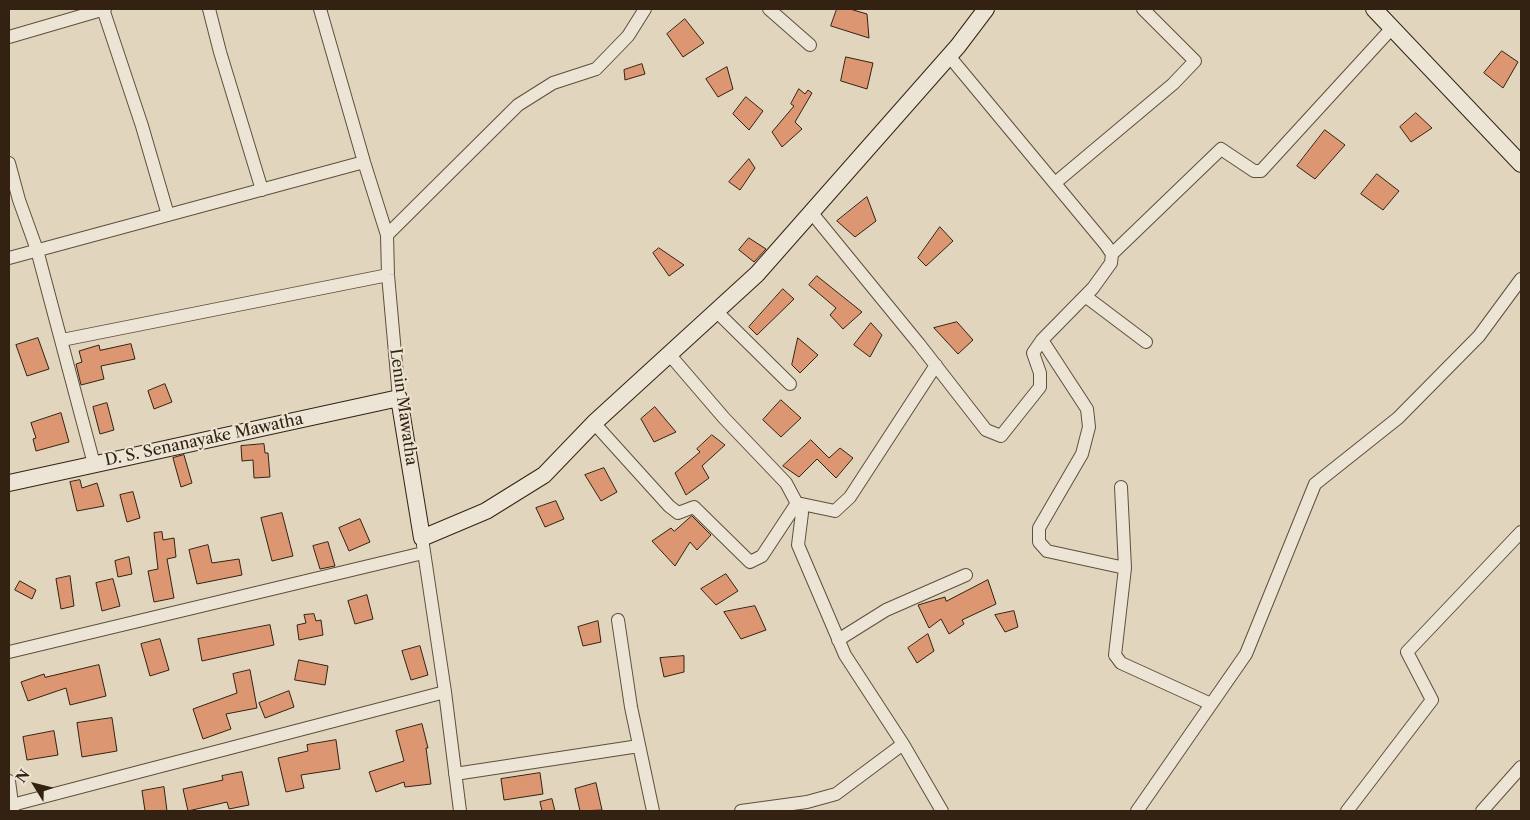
<!DOCTYPE html>
<style>
body{margin:0}
#map{position:relative;width:1530px;height:820px;overflow:hidden;background:#e1d6bd;font-family:"Libre Caslon Text",serif}
canvas{display:block}
.frame{position:absolute;inset:0;border:10px solid #332212;pointer-events:none}
.north{position:absolute;left:10px;top:760px;width:50px;height:50px;-webkit-text-stroke:4px #ece4d4;paint-order:stroke;rotate:306deg;font-size:14px;font-weight:700;line-height:20px;text-align:center;color:#332212}
.north::after{content:'';display:block;margin:auto;width:18px;height:22px;background:#332212;clip-path:polygon(50% 0,100% 100%,50% 72%,0 100%)}
</style>
<div id="map">
<canvas width="1530" height="820"></canvas>
<div class="frame"></div>
<div class="north">N</div>
</div>
<script>
const ctx = document.querySelector('canvas').getContext('2d');
ctx.lineJoin = 'round';
function fill(path, color) { ctx.fillStyle = color; ctx.fill(path, 'evenodd'); }
function trace(path, color, width, dash) { ctx.strokeStyle = color; ctx.lineWidth = width; ctx.lineCap = dash ? 'butt' : 'round'; ctx.setLineDash(dash || []); ctx.stroke(path); }
function drawText(font, color, halo, rows, align = 'center') {
  ctx.font = font + ' "Libre Caslon Text",serif'; ctx.lineWidth = 4; ctx.setLineDash([]); ctx.textBaseline = 'middle'; ctx.strokeStyle = halo; ctx.fillStyle = color; for (const [text, x, y, turn = 0] of rows) {
    ctx.save(); ctx.translate(x, y); ctx.rotate((+turn || 0) * Math.PI / 180); ctx.textAlign = isNaN(turn) ? turn : align; if (halo) ctx.strokeText(text, 0, 0); ctx.fillText(text, 0, 0); ctx.restore();
  }
}
const building = new Path2D(`
 M 837,9 L 850,9 L 867,14 L 869,38 L 831,26 Z
 M 685,19 L 704,43 L 683,57 L 667,34 Z
 M 1502,51 L 1518,62 L 1503,88 L 1484,73 Z
 M 846,57 L 873,63 L 867,89 L 841,81 Z
 M 642,64 L 645,74 L 625,80 L 624,70 Z
 M 727,67 L 733,89 L 718,97 L 706,79 Z
 M 799,89 L 805,94 L 808,90 L 812,93 L 795,122 L 802,129 L 782,147 L 772,132 L 794,106 L 791,104 Z
 M 746,97 L 763,111 L 749,130 L 733,114 Z
 M 1416,113 L 1432,128 L 1411,142 L 1400,127 Z
 M 1325,130 L 1345,145 L 1315,179 L 1297,166 Z
 M 749,159 L 755,168 L 740,190 L 729,182 Z
 M 1377,174 L 1399,191 L 1383,210 L 1361,194 Z
 M 867,197 L 876,221 L 855,237 L 837,221 Z
 M 940,227 L 953,241 L 926,266 L 918,258 Z
 M 749,238 L 766,249 L 754,262 L 739,250 Z
 M 659,248 L 684,265 L 669,276 L 653,253 Z
 M 817,276 L 862,312 L 843,329 L 830,315 L 836,308 L 809,285 Z
 M 783,289 L 794,299 L 757,335 L 749,327 Z
 M 957,322 L 973,340 L 958,354 L 934,328 Z
 M 871,323 L 882,335 L 870,357 L 854,345 Z
 M 38,338 L 49,369 L 27,376 L 16,345 Z
 M 798,338 L 818,355 L 800,373 L 792,365 Z
 M 131,344 L 135,359 L 101,366 L 104,379 L 81,385 L 76,364 L 82,362 L 79,351 L 99,345 L 100,350 Z
 M 165,384 L 172,402 L 154,409 L 148,391 Z
 M 781,400 L 801,418 L 781,437 L 763,420 Z
 M 107,403 L 114,430 L 100,434 L 93,407 Z
 M 655,407 L 676,432 L 654,442 L 641,419 Z
 M 61,413 L 69,442 L 36,451 L 33,439 L 36,438 L 31,423 Z
 M 712,435 L 725,445 L 702,466 L 709,478 L 686,495 L 675,473 L 700,452 L 697,449 Z
 M 811,440 L 829,458 L 840,448 L 853,458 L 836,478 L 817,459 L 799,477 L 783,466 Z
 M 264,444 L 265,453 L 268,453 L 270,477 L 254,478 L 253,460 L 242,461 L 241,446 Z
 M 184,455 L 192,483 L 181,487 L 173,458 Z
 M 604,468 L 617,492 L 601,501 L 585,475 Z
 M 80,480 L 82,488 L 97,483 L 104,506 L 77,511 L 70,482 Z
 M 133,492 L 140,518 L 127,522 L 120,495 Z
 M 556,501 L 564,519 L 545,527 L 536,508 Z
 M 282,513 L 293,556 L 272,561 L 261,518 Z
 M 692,516 L 711,535 L 697,550 L 690,542 L 675,566 L 652,541 L 671,528 L 674,531 Z
 M 360,519 L 370,542 L 349,551 L 339,528 Z
 M 162,532 L 163,540 L 174,538 L 176,557 L 167,559 L 174,598 L 154,602 L 148,571 L 158,569 L 154,533 Z
 M 328,542 L 335,566 L 320,569 L 313,546 Z
 M 208,545 L 212,563 L 239,559 L 242,575 L 197,584 L 189,550 Z
 M 129,557 L 132,574 L 118,577 L 115,561 Z
 M 726,574 L 738,591 L 716,605 L 701,589 Z
 M 70,576 L 74,606 L 61,609 L 56,579 Z
 M 113,579 L 120,606 L 102,611 L 96,583 Z
 M 988,580 L 996,604 L 962,620 L 964,624 L 949,634 L 941,619 L 929,628 L 918,605 L 945,597 L 946,601 Z
 M 20,581 L 36,590 L 32,599 L 15,590 Z
 M 367,595 L 373,619 L 355,624 L 348,601 Z
 M 755,606 L 766,630 L 741,639 L 724,612 Z
 M 1014,611 L 1018,627 L 1005,632 L 995,615 Z
 M 314,614 L 316,621 L 321,620 L 323,635 L 299,640 L 297,625 L 306,623 L 304,615 Z
 M 598,621 L 601,642 L 583,646 L 578,627 Z
 M 270,625 L 274,645 L 202,661 L 198,639 Z
 M 928,634 L 934,651 L 917,663 L 908,648 Z
 M 160,639 L 169,670 L 150,676 L 141,644 Z
 M 420,646 L 428,675 L 411,680 L 402,651 Z
 M 684,656 L 684,672 L 664,677 L 660,658 Z
 M 299,660 L 328,666 L 325,685 L 295,680 Z
 M 99,665 L 106,696 L 70,705 L 66,688 L 28,701 L 21,682 L 44,674 L 45,677 Z
 M 250,670 L 257,708 L 226,714 L 231,729 L 203,739 L 193,709 L 237,693 L 233,674 Z
 M 289,691 L 294,707 L 265,718 L 259,703 Z
 M 112,718 L 117,751 L 82,757 L 77,723 Z
 M 422,724 L 428,748 L 426,748 L 431,784 L 405,787 L 404,782 L 376,792 L 369,772 L 404,761 L 396,731 Z
 M 54,731 L 58,755 L 27,760 L 23,737 Z
 M 336,740 L 340,769 L 301,775 L 304,788 L 286,792 L 278,758 L 308,751 L 307,745 Z
 M 242,772 L 249,805 L 229,809 L 227,802 L 188,811 L 183,789 L 223,780 L 222,776 Z
 M 540,773 L 543,794 L 504,800 L 501,779 Z
 M 596,783 L 602,810 L 580,811 L 575,789 Z
 M 164,787 L 167,811 L 145,811 L 142,791 Z
 M 552,799 L 555,811 L 542,811 L 540,802 Z`);
fill(building, '#dc9671');
trace(building, '#332212', 1);
const street = new Path2D(`
 M 103,9 L 142,126 L 168,215
 M 209,9 L 220,52 L 262,190
 M 320,9 L 364,162 L 387,235 L 388,275 L 399,398
 M 769,9 L 810,45
 M 9,37 L 105,9
 M 9,163 L 19,200 L 37,250 L 94,464
 M 1055,183 L 1173,84 L 1195,61 L 1143,9
 M 811,212 L 919,344 L 986,430 L 1001,436 L 1040,387 L 1040,373 L 1033,353 L 1042,340 L 1093,288 L 1111,263 L 1112,254 L 1106,245 L 949,56
 M 387,235 L 518,105 L 553,83 L 596,69 L 628,36 L 645,9
 M 1112,254 L 1221,149 L 1254,171 L 1261,171 L 1392,28
 M 9,258 L 364,162
 M 1085,296 L 1146,342
 M 716,311 L 790,384
 M 62,340 L 388,275
 M 1042,340 L 1087,409 L 1089,427 L 1082,454 L 1039,528 L 1039,542 L 1047,551 L 1125,568
 M 669,354 L 724,418 L 786,483 L 802,513 L 798,545 L 845,655 L 903,744 L 942,811
 M 594,423 L 669,506 L 678,513 L 694,507 L 750,562 L 762,556 L 797,503 L 835,511 L 850,497 L 936,365
 M 1121,487 L 1125,568 L 1115,655 L 1121,663 L 1211,704
 M 423,545 L 445,692 L 460,811
 M 618,620 L 631,707 L 653,811
 M 838,640 L 886,610 L 966,575
 M 9,652 L 423,553
 M 455,774 L 639,746
 M 9,781 L 13,811
 M 12,805 L 445,692
 M 741,811 L 807,802 L 836,794 L 903,744
 M 1137,811 L 1246,654 L 1315,484 L 1398,418 L 1479,336 L 1521,279
 M 1347,811 L 1432,700 L 1407,652 L 1521,532
 M 1482,811 L 1521,767`);
const secondary = new Path2D(`
 M 1374,9 L 1521,164
 M 9,483 L 399,398 L 422,538 L 486,511 L 544,475 L 594,423 L 757,274 L 958,46 L 986,9`);
trace(street, '#5e4f3d', 14);
trace(secondary, '#332212', 18);
trace(street, '#ece4d4', 12);
trace(secondary, '#ece4d4', 16);
drawText('16px', '#332212', '#ece4d4', [
 ["Lenin Mawatha",403,407,82],
 ["D. S. Senanayake Mawatha",204,440,-12]
]);
</script>
